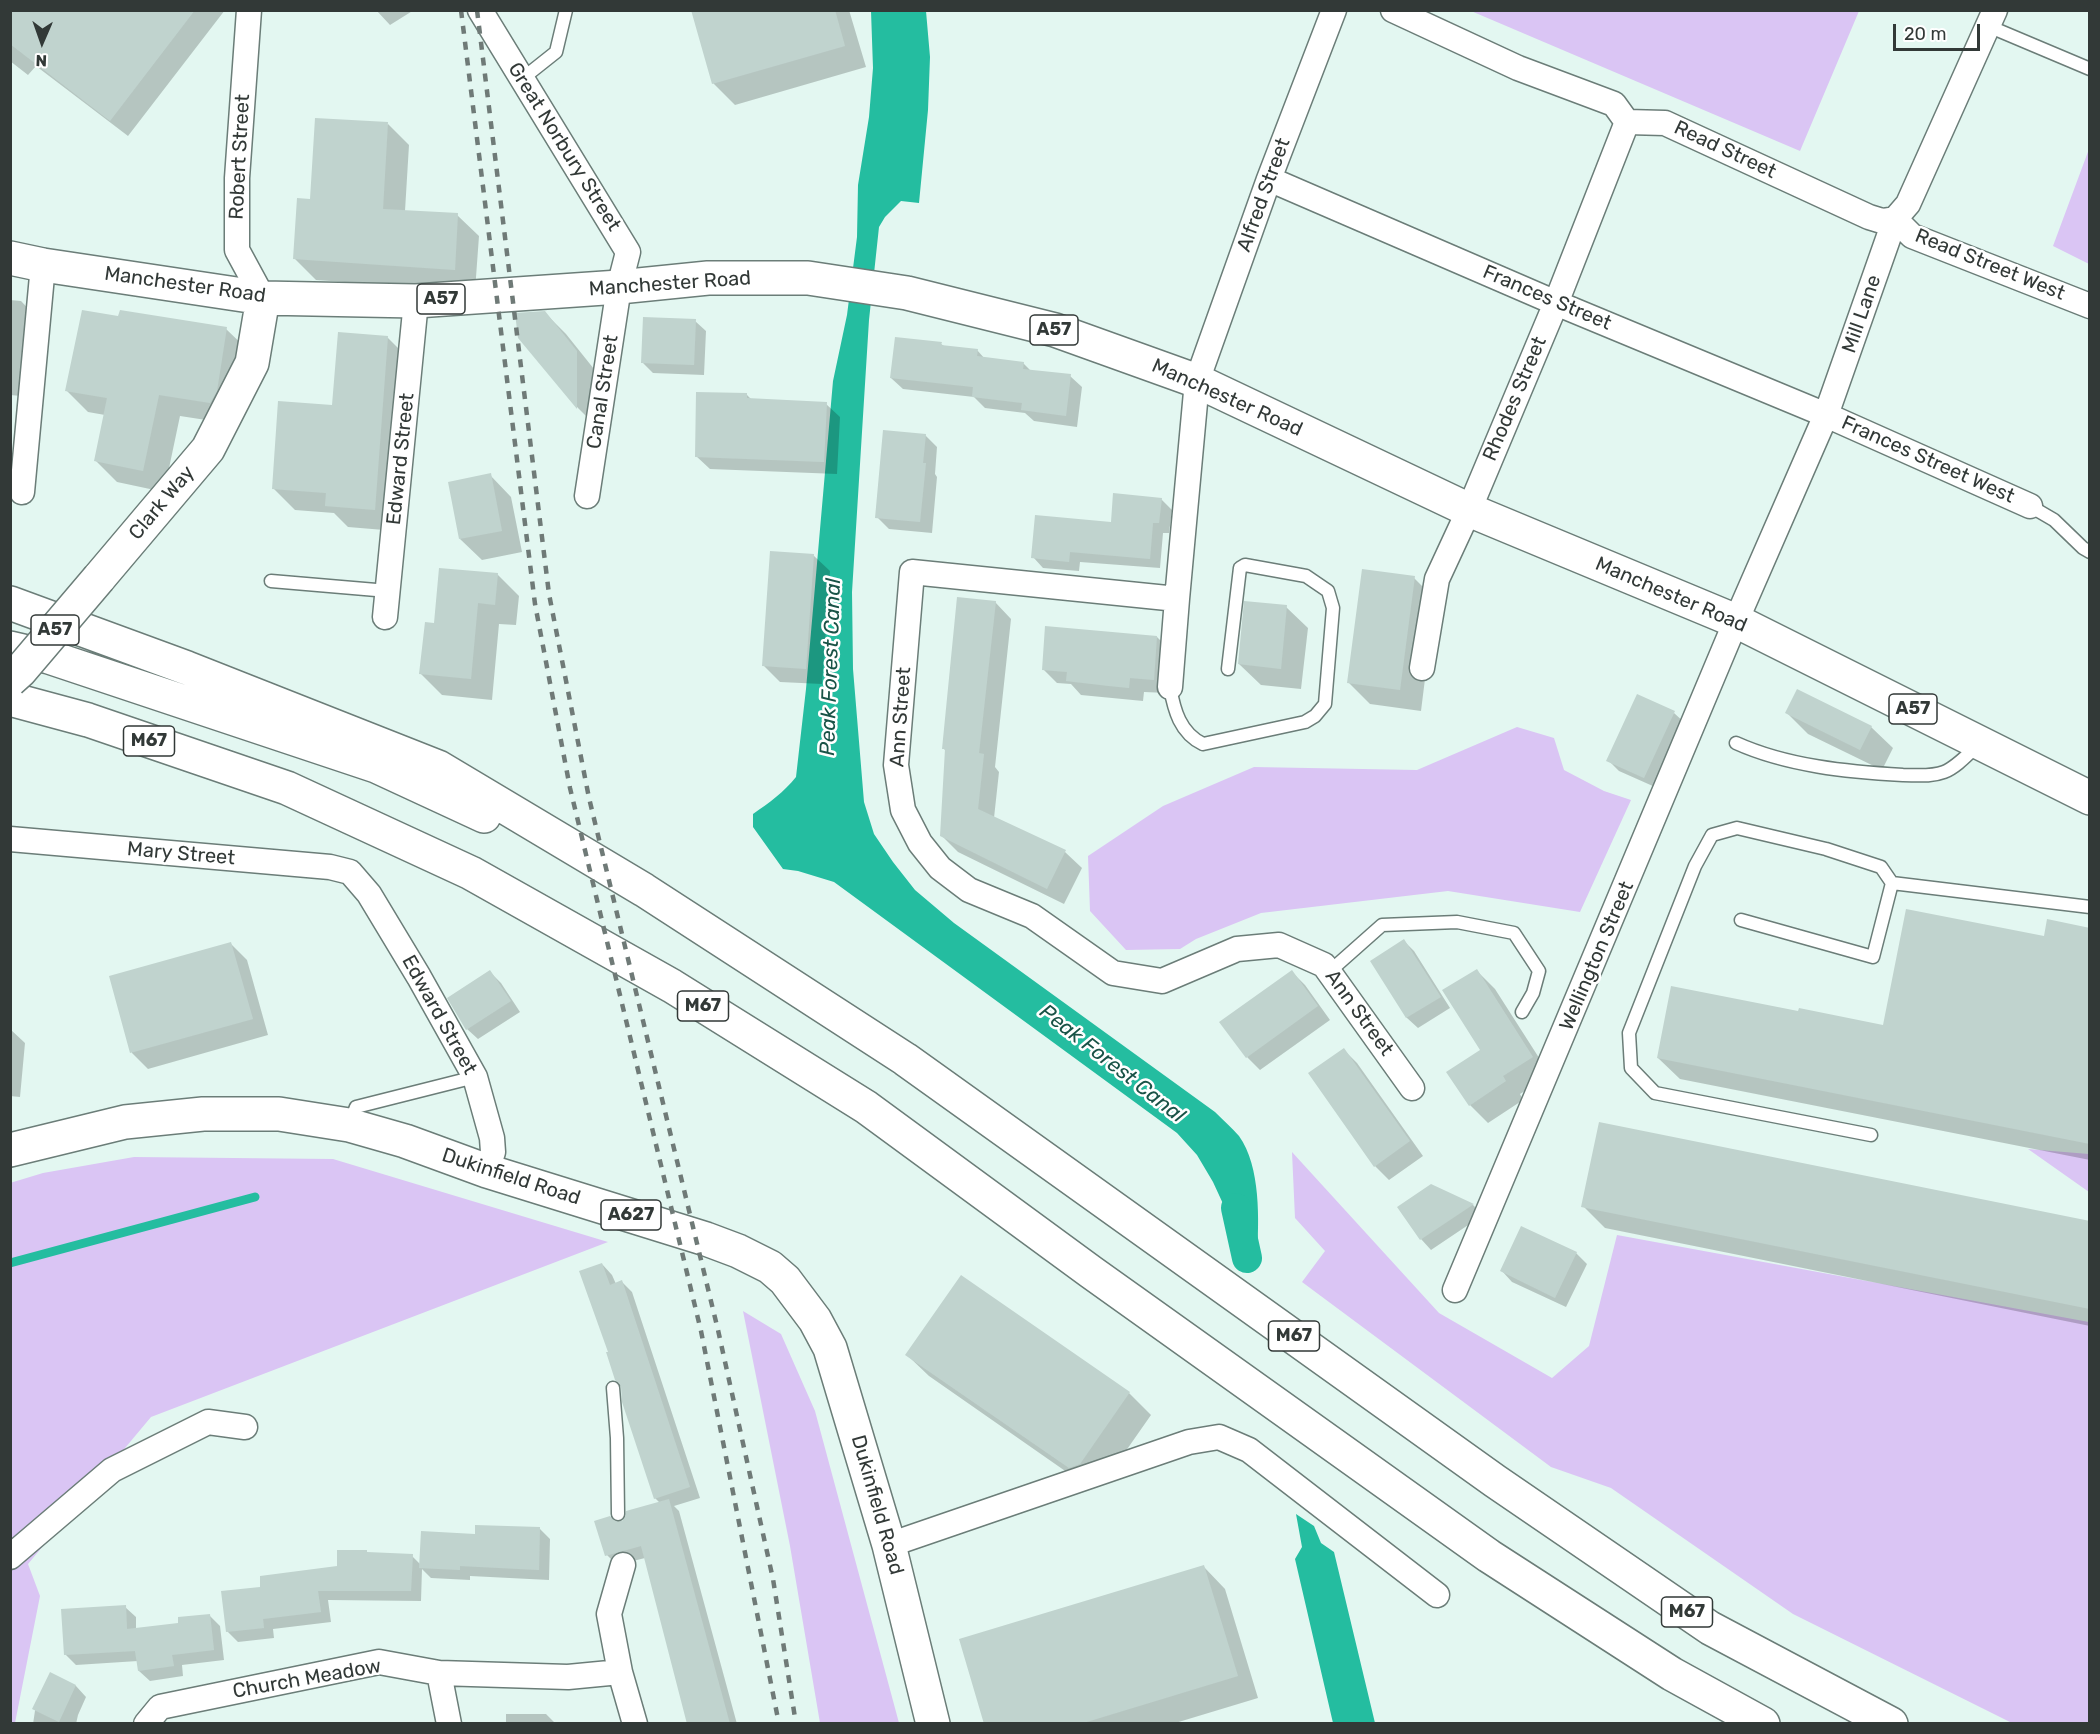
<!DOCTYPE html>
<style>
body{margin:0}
#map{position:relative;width:2100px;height:1734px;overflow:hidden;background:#e3f7f1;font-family:Rubik,sans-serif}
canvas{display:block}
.frame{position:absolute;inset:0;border:12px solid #323937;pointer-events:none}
.north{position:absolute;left:12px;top:12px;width:60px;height:60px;-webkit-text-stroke:4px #fff;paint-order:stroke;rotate:182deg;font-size:16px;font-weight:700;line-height:24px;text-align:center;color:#323937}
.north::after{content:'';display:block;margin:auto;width:21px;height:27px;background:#323937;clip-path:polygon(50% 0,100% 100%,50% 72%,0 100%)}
.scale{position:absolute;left:1893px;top:24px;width:87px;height:27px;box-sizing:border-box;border:3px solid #323937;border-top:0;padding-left:8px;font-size:18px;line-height:21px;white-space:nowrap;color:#323937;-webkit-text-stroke:4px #fff;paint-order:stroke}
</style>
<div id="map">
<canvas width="2100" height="1734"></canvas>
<div class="frame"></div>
<div class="north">N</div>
<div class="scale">20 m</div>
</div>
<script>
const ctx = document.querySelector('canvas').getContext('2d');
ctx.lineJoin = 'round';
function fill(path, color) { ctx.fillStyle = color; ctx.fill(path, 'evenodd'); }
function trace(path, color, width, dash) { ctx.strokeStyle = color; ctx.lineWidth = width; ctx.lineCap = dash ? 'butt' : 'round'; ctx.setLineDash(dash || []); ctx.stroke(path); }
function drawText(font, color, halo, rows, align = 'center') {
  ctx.font = font + ' Rubik,sans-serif'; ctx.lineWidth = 5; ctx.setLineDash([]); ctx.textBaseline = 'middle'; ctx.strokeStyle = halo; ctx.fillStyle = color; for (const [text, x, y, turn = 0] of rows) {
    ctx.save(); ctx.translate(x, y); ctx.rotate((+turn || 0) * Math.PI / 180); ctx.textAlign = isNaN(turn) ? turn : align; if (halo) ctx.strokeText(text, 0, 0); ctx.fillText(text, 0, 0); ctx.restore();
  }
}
fill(new Path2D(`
 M 1471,11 L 1859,11 L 1800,151 Z
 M 2089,149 L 2089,264 L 2053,246 Z
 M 1517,727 L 1554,738 L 1564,770 L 1604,791 L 1631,800 L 1580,912 L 1448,891 L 1261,913 L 1196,939 L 1180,949 L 1126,950 L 1090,911 L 1088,856 L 1163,806 L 1254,767 L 1417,770 Z
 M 2028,1149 L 2089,1154 L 2089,1192 Z
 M 1292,1152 L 1439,1313 L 1552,1378 L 1589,1346 L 1617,1235 L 2089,1322 L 2089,1723 L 2012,1723 L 1793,1614 L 1611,1488 L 1551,1467 L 1302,1282 L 1325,1251 L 1295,1218 Z
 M 134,1157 L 333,1159 L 608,1242 L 151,1417 L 28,1564 L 40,1596 L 15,1723 L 11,1723 L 10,1183 L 43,1173 Z
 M 743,1311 L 781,1334 L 815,1411 L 899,1723 L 820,1723 L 790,1546 Z`), '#dac5f4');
fill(new Path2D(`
 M 871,11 L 926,11 L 930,57 L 928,110 L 919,203 L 901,201 L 885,217 L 879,227 L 869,320 L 852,592 L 853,669 L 864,802 L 874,834 L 893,862 L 915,890 L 954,923 L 1215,1112 C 1223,1120 1232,1128 1239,1136 C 1261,1167 1259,1220 1257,1257 L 1234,1240 L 1225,1208 L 1213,1182 L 1197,1155 L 1177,1133 L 834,882 L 798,871 L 783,869 L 753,827 L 753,814 C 769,803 784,792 796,777 L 806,689 L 833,381 L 847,315 L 857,237 L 858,185 L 869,117 L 873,68 Z
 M 1296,1514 L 1314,1526 L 1321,1543 L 1334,1552 L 1375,1723 L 1333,1723 L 1295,1559 L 1302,1547 Z`), '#24bda0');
fill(new Path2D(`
 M 10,10 L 225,10 L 128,136 L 36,66 L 28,75 L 10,61 Z
 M 376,10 L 414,10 L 390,25 Z
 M 692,10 L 849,10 L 866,67 L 735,105 L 713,83 Z
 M 388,124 L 409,145 L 405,211 L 457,215 L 479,236 L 475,291 L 316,280 L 295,259 Z
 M 10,300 L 21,301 L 42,323 L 32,397 L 10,395 Z
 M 544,312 L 566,334 L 598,374 L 598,428 L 578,408 L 519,337 Z
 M 120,318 L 226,329 L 248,350 L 232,424 L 180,416 L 164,492 L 117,482 L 96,461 L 105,415 L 88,412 L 67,391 Z
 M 695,321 L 706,331 L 704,375 L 653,373 L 643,363 Z
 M 387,337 L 409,359 L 396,531 L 348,527 L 334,513 L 295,510 L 274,489 L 334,406 Z
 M 941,344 L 944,346 L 977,350 L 985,359 L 1023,363 L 1031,371 L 1070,376 L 1082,387 L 1077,427 L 1034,421 L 1025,413 L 985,408 L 974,397 L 903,389 L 891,378 Z
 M 747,395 L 752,400 L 826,404 L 840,417 L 837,474 L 710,469 L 696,456 Z
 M 925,435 L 937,447 L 935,474 L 937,477 L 932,533 L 889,529 L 877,517 Z
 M 490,475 L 511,497 L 522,552 L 482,560 L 460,539 Z
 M 1161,499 L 1172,510 L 1169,533 L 1163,533 L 1160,568 L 1080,562 L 1079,571 L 1043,568 L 1033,557 L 1112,523 Z
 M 813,555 L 830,571 L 822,684 L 780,682 L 763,665 Z
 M 497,574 L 519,596 L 516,625 L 499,624 L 492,700 L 442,695 L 421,674 L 435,624 Z
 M 1414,578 L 1435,599 L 1421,711 L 1370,704 L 1349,683 Z
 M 995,602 L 1011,619 L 995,767 L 999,772 L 994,818 L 1065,852 L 1082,868 L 1064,904 L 958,852 L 941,835 L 946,751 L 943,748 Z
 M 1286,607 L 1308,628 L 1301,689 L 1261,685 L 1239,664 Z
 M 1157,637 L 1171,651 L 1167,693 L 1144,692 L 1143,701 L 1081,695 L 1071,684 L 1057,683 L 1043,669 Z
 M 1674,713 L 1685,723 L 1655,787 L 1619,771 L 1608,760 Z
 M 1787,713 L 1871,727 L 1893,748 L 1882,770 L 1808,734 Z
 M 10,890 L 12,892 L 10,916 Z
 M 2090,930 L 2090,1160 L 1680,1079 L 1658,1058 L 1800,1013 L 1884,1026 L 2045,938 Z
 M 1404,941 L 1414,951 L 1450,1008 L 1418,1028 L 1407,1018 L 1372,961 Z
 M 231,944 L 247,960 L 268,1035 L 148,1069 L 132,1053 L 111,977 Z
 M 1477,971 L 1495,989 L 1550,1075 L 1520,1094 L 1523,1100 L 1488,1123 L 1470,1105 L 1482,1050 Z
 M 490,972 L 501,983 L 520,1012 L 478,1039 L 467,1029 Z
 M 1292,972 L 1305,985 L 1330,1020 L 1260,1070 L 1247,1057 Z
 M 10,1029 L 25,1043 L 20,1097 L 10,1096 Z
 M 1344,1050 L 1357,1063 L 1423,1156 L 1389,1180 L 1375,1166 L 1310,1074 Z
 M 1431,1185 L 1473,1205 L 1483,1215 L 1431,1250 L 1421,1239 Z
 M 1583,1206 L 2090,1222 L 2090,1326 L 1605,1228 Z
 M 1576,1253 L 1587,1264 L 1566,1307 L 1512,1282 L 1502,1271 Z
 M 602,1264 L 612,1275 L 616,1284 L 622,1282 L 632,1292 L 700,1498 L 674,1506 L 679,1511 L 737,1724 L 689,1724 L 645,1558 L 617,1565 L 607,1555 L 615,1523 L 622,1523 L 660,1503 L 655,1498 Z
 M 962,1277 L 1129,1393 L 1151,1415 L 1102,1485 L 1091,1489 L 929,1376 L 907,1355 Z
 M 540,1529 L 550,1539 L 549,1580 L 470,1576 L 470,1580 L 431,1578 L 422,1569 L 421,1601 L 328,1600 L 331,1622 L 273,1629 L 274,1638 L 238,1642 L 227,1631 L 262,1588 L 338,1567 L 366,1551 L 369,1554 L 412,1556 L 421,1565 Z
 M 1204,1567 L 1225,1589 L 1258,1698 L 1172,1724 L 986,1724 Z
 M 125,1607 L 136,1617 L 136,1630 L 180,1624 L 209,1615 L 220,1626 L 224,1660 L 182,1665 L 183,1676 L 150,1681 L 139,1671 L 138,1661 L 76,1665 L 65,1654 Z
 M 50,1674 L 76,1686 L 86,1697 L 78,1715 L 76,1724 L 33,1724 L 36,1704 Z
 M 506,1714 L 546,1714 L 556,1724 L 506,1724 Z`), '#0003');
trace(new Path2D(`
 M 10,1263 L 255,1197`), '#24bda0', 9);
trace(new Path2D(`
 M 1236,1208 L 1247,1258`), '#24bda0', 30);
fill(new Path2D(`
 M 10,10 L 195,10 L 110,121 L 10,44 Z
 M 691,10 L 835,10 L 845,46 L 712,84 Z
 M 315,118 L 388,122 L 383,209 L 458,213 L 455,270 L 293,259 L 297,198 L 310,199 Z
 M 82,310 L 118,316 L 120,310 L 227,327 L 217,391 L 210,403 L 159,395 L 143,471 L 94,461 L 107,398 L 65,391 Z
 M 545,311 L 577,351 L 577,409 L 518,338 L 515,313 Z
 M 643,317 L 696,319 L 694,365 L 641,363 Z
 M 338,332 L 388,336 L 375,510 L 325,506 L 326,493 L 272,489 L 278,401 L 332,405 Z
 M 895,337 L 942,342 L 941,345 L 978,349 L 977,356 L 1024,362 L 1023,369 L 1071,374 L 1066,416 L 1021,410 L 1022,403 L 972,397 L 973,387 L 890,378 Z
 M 696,392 L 747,393 L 747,398 L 827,402 L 824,462 L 695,457 Z
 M 883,430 L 926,434 L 923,463 L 926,463 L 920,522 L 875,518 Z
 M 491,473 L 502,531 L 459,539 L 448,482 Z
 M 1113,493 L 1162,498 L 1159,523 L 1153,523 L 1150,559 L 1070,552 L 1069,562 L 1031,558 L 1035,515 L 1111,522 Z
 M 770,551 L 814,554 L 806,669 L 762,666 Z
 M 439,568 L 498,573 L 495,605 L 478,603 L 471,679 L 419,674 L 425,622 L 434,623 Z
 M 1362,569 L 1415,576 L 1400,690 L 1347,683 Z
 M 957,597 L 996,601 L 979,753 L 984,754 L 978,809 L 1066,850 L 1047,889 L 940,836 L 945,749 L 942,749 Z
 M 1244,601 L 1287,605 L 1281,669 L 1238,664 Z
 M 1045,626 L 1157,636 L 1154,680 L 1130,678 L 1129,688 L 1109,686 L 1066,681 L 1067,672 L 1042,670 Z
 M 1797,689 L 1872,726 L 1860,750 L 1785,713 Z
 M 1637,694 L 1675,711 L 1644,778 L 1606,761 Z
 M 1906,909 L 2044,936 L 2047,919 L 2090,928 L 2090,1144 L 1657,1058 L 1671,986 L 1798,1011 L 1799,1008 L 1883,1025 Z
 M 1404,939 L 1441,997 L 1406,1018 L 1370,961 Z
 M 231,942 L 253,1019 L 130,1053 L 109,976 Z
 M 1477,969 L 1533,1057 L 1503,1076 L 1506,1081 L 1469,1106 L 1446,1072 L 1480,1050 L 1442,990 Z
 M 490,970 L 511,1001 L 466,1030 L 447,998 Z
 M 1292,970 L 1318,1006 L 1246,1058 L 1219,1022 Z
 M 1344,1048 L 1410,1141 L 1374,1167 L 1308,1073 Z
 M 1599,1122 L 2090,1221 L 2090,1309 L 1581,1207 Z
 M 1431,1184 L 1474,1204 L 1420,1240 L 1397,1207 Z
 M 1521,1226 L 1577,1252 L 1555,1298 L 1500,1271 Z
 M 602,1263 L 610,1285 L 622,1280 L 690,1487 L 654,1499 L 622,1402 L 621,1387 L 615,1380 L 606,1352 L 608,1352 L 579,1271 Z
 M 961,1275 L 1130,1392 L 1080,1464 L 1069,1468 L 905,1355 Z
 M 669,1499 L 730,1724 L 687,1724 L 641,1546 L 605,1556 L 594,1521 L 610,1516 L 615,1521 L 622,1521 L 625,1517 L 626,1511 Z
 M 475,1525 L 540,1527 L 539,1570 L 460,1566 L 460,1570 L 419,1568 L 421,1531 L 475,1534 Z
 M 337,1550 L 367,1550 L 367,1552 L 413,1554 L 411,1591 L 318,1591 L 321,1612 L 263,1619 L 264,1628 L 226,1632 L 221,1591 L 260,1587 L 260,1576 L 337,1566 Z
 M 1204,1565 L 1238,1676 L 1080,1724 L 984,1724 L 959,1639 Z
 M 126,1605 L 127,1629 L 178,1623 L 178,1617 L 210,1614 L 214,1650 L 172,1655 L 174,1666 L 138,1671 L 135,1651 L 64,1655 L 61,1609 Z
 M 50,1672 L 76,1685 L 59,1722 L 32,1709 Z`), '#c0d3ce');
const service = new Path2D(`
 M 1988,26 L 2090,69
 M 522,79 L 556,52 L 566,10
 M 2030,506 L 2054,520 L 2083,548 L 2090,552
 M 271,581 L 388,591
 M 1170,687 C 1174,710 1180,733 1203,744 L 1305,722 L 1315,716 L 1325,704 L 1333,608 L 1328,591 L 1306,576 L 1245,565 L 1240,568 L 1228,669
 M 1736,743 C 1787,766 1848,772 1903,775 C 1916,775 1931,777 1944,772 C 1957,767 1969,753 1979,744
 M 1741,920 L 1873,957 L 1892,883 L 2090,907
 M 1329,972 L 1382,925 L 1457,922 L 1514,933 L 1539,971 L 1533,993 L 1522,1012
 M 350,1123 L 356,1107 L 475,1077
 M 1871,1135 L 1655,1093 L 1631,1068 L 1629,1033 L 1695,866 L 1712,835 L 1737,828 L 1826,849 L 1881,867 L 1892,883
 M 613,1388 L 617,1438 L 618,1514`);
const minor = new Path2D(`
 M 249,10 L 237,178 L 237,250 L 263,298
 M 480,10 L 628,252 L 619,287 L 587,496
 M 1334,10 L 1269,179 L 1197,381 L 1177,599 L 912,572 L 896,765 L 903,810 L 920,843 L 940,868 L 969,890 L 1032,916 L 1113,973 L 1162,981 L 1237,949 L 1279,945 L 1324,965 L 1412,1088
 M 1393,10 L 1518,68 L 1614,104 L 1627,122
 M 1627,122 L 1665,123 L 1869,217 L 1882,221 L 1895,219
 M 1269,179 L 1556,303 L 1826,415 L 2030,506
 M 1895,219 L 1912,236 L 2090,306
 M 22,492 L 43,265
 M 385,617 L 416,301
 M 1422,668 L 1437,579 L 1469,510 L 1556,303 L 1627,122
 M 1170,687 L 1177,599
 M 10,839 L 330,867 L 350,872 L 369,894 L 419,977 L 475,1077 L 492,1138 L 493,1152 L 487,1171
 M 1455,1290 L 1736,621 L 1826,415 L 1895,219 L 1908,204 L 1995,10
 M 889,1545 L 1189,1442 L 1219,1437 L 1249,1450 L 1437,1595
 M 10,1557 L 112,1470 L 208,1422 L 245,1427
 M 623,1565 L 609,1614 L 620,1672 L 635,1724
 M 439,1673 L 449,1724
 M 146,1724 L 160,1707 L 379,1662 L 439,1673 L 568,1677 L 620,1672`);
const primary = new Path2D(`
 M 10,258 L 43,265 L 263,298 L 363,300 L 416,301 L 619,287 L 708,278 L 808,278 L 907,293 L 1055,330 L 1197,381 L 1469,510 L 1736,621 L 2090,798
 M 99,578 L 208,449 L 252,363 L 263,298
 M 10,1150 L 125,1122 L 203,1114 L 279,1114 L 349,1125 L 405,1141 L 487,1171 L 706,1239 L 738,1251 L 770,1267 L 785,1280 L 815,1320 L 830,1348 L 889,1545 L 933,1724`);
const motorway = new Path2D(`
 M 10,603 L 187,668 L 438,767 L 644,890 L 905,1059 L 1495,1481 L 1710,1628 L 1891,1724
 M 10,648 L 49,657 L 376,766 L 484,816
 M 10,699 L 88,720 L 287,788 L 471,873 L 672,986 L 866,1107 L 1091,1272 L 1489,1556 L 1672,1674 L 1763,1724`);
trace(service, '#6b7d78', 15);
trace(minor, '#6b7d78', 27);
trace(primary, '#6b7d78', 36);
trace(motorway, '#6b7d78', 36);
trace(service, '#fff', 12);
trace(minor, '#fff', 24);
trace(primary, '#fff', 33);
trace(motorway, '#fff', 33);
trace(new Path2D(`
 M 461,10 L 535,604 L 570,788 L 701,1331 L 779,1724
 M 477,10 L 549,594 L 589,798 L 718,1330 L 773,1579 L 796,1724`), '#6f7a77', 4.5, [8, 8]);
const primaryBridge = new Path2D(`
 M 10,680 L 20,671 L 99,578`);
trace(primaryBridge, '#6b7d78', 36, []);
trace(primaryBridge, '#fff', 33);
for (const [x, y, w] of [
 [441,299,48],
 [1054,330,48],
 [55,630,48],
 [1913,709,48],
 [149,741,51],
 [703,1006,51],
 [631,1215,60],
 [1294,1336,51],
 [1687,1612,51]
]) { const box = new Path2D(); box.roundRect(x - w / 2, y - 15, w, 30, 4.5); ctx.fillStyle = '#fff'; ctx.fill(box); trace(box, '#323937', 1.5); }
drawText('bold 18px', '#323937', null, [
 ["A57",441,299],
 ["A57",1054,330],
 ["A57",55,630],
 ["A57",1913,709],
 ["M67",149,741],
 ["M67",703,1006],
 ["A627",631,1215],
 ["M67",1294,1336],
 ["M67",1687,1612]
]);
drawText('20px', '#323937', '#fff', [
 ["Great Norbury Street",564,147,58],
 ["Read Street",1725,150,25],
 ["Robert Street",240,157,-87],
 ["Alfred Street",1264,195,-70],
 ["Read Street West",1990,265,22],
 ["Manchester Road",670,284,-4],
 ["Manchester Road",185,285,8],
 ["Frances Street",1547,298,23],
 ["Mill Lane",1862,314,-71],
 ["Canal Street",603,392,-81],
 ["Manchester Road",1227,398,24],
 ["Rhodes Street",1515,399,-67],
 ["Edward Street",401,459,-84],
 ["Frances Street West",1928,460,24],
 ["Clark Way",162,503,-50],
 ["Manchester Road",1671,595,23],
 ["Ann Street",901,717,-86],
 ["Mary Street",181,854,5],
 ["Wellington Street",1597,956,-67],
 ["Ann Street",1359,1013,54],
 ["Edward Street",439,1015,61],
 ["Dukinfield Road",511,1177,18],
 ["Dukinfield Road",877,1505,74],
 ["Church Meadow",307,1679,-10]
]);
drawText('italic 21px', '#195347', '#fff', [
 ["Peak Forest Canal",831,667,-88],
 ["Peak Forest Canal",1112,1064,38]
]);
</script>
